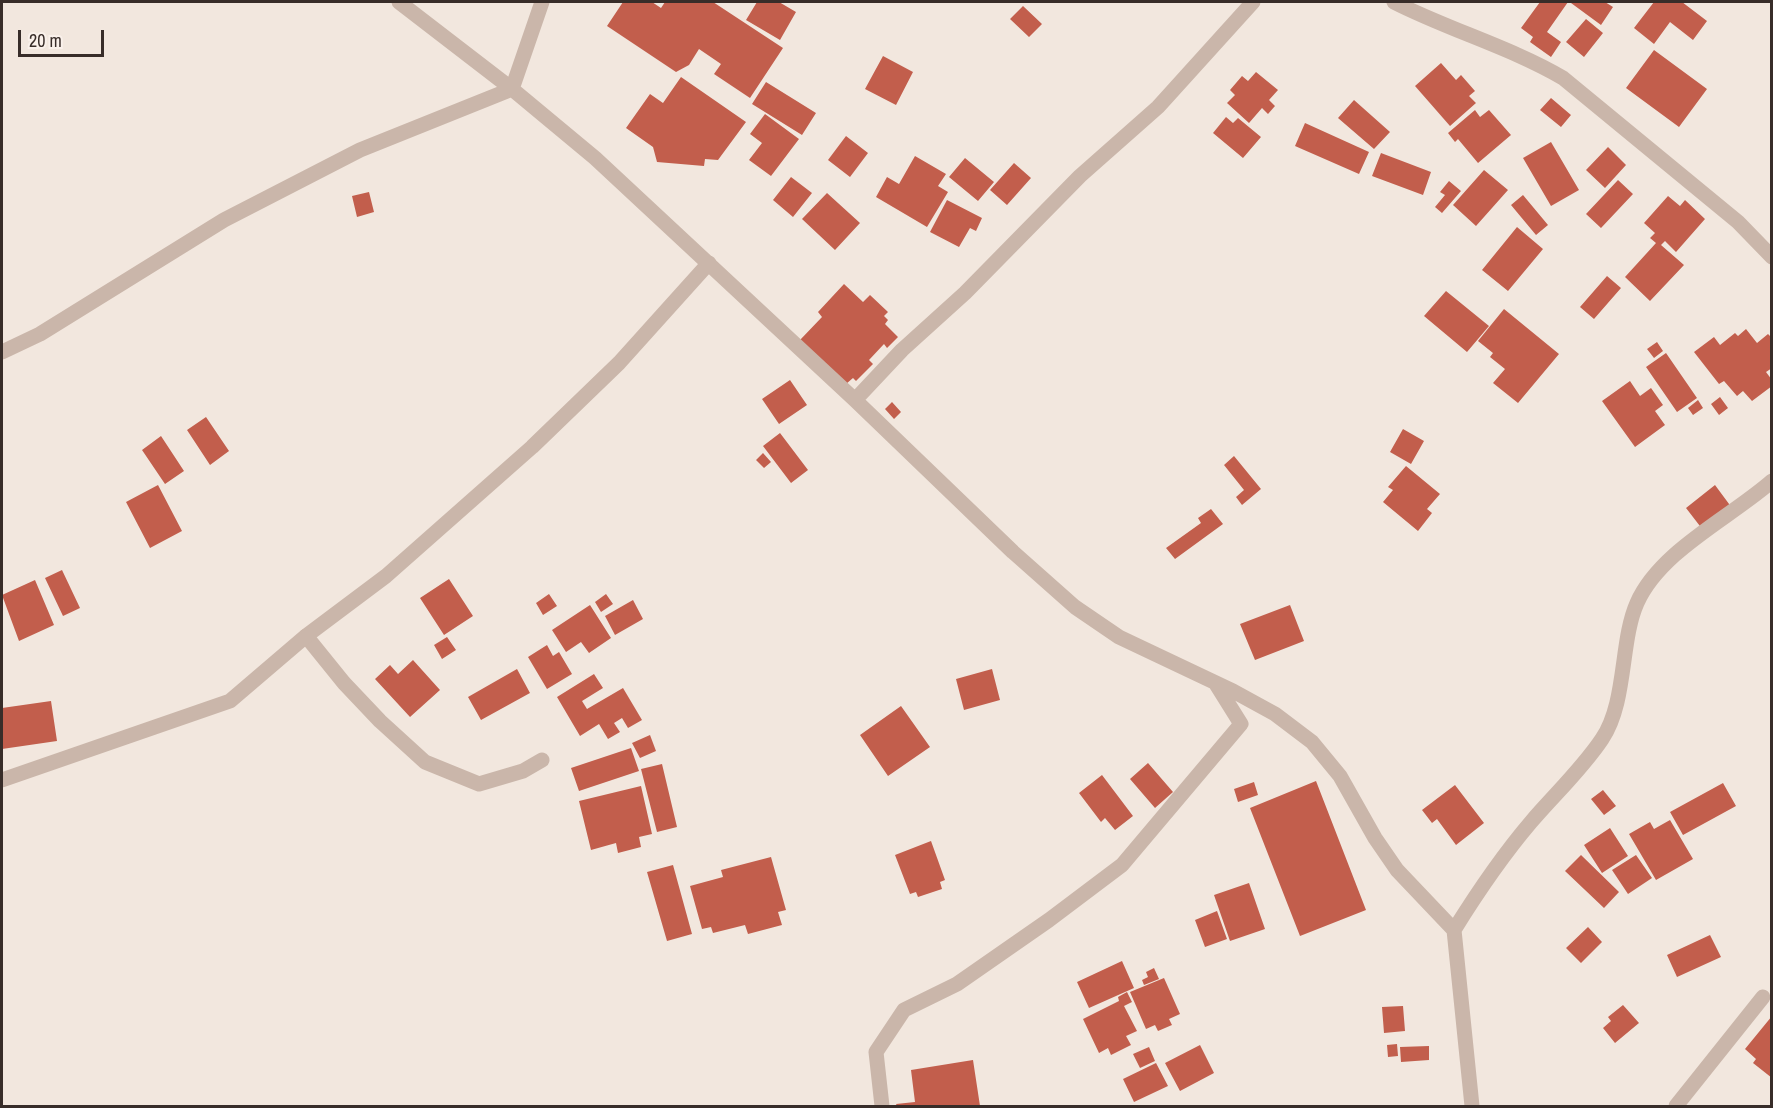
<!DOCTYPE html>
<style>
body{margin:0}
#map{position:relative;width:1773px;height:1108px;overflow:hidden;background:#f2e7de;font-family:"Archivo Narrow",sans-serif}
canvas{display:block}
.frame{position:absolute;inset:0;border:3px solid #382d29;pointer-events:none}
.scale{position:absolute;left:18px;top:30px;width:86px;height:27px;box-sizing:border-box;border:3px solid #382d29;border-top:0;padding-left:8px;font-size:18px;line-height:21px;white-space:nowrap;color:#382d29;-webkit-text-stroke:4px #faf1eb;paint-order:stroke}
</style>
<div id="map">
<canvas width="1773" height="1108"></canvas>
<div class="frame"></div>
<div class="scale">20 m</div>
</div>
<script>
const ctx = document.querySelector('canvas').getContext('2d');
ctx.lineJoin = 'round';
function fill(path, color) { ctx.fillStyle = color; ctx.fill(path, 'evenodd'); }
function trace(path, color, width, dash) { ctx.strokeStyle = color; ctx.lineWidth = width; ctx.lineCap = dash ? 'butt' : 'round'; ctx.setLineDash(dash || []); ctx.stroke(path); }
fill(new Path2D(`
 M 623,2 L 652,2 L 661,8 L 665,2 L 713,2 L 783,48 L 750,98 L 714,74 L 721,64 L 699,49 L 689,65 L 676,72 L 607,26 Z
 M 757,2 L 779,2 L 796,12 L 780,40 L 746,20 Z
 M 1540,2 L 1568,2 L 1547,32 L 1561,42 L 1551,57 L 1530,42 L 1533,37 L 1521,28 Z
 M 1573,2 L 1605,2 L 1613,7 L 1601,25 L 1571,3 Z
 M 1654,2 L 1682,2 L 1707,21 L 1693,40 L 1670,22 L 1654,44 L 1634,28 Z
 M 1023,6 L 1042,24 L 1029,37 L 1010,19 Z
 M 1586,19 L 1603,33 L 1584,57 L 1566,42 Z
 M 1654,50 L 1707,89 L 1679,127 L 1626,88 Z
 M 883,56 L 913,72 L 896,105 L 865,89 Z
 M 1441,63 L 1456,80 L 1461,75 L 1475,91 L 1469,96 L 1476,103 L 1450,126 L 1415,86 Z
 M 1256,72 L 1278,90 L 1269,100 L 1275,106 L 1268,114 L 1262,108 L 1249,123 L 1227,103 L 1235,95 L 1230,90 L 1242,76 L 1248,81 Z
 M 681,77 L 746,122 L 718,160 L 705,159 L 704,166 L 657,162 L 653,147 L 626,128 L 650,94 L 663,103 Z
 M 766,82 L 816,113 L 802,135 L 752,104 Z
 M 1551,98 L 1571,115 L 1561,127 L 1540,110 Z
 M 1354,100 L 1390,132 L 1374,149 L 1338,118 Z
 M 1475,110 L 1480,117 L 1489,110 L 1511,135 L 1478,163 L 1458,139 L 1455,142 L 1448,133 Z
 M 765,114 L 799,139 L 771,176 L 749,160 L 762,143 L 750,134 Z
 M 1226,117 L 1233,123 L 1238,118 L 1261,137 L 1243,158 L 1213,133 Z
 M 1305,123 L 1369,152 L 1359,174 L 1295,146 Z
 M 846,136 L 868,153 L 850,177 L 828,160 Z
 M 1551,142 L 1579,190 L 1551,206 L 1523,158 Z
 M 1608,147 L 1626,165 L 1605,188 L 1586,170 Z
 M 1381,153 L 1431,172 L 1423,195 L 1372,176 Z
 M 915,156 L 946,174 L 938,186 L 948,192 L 927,227 L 876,197 L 887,177 L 899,184 Z
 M 965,158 L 994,182 L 978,201 L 949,177 Z
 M 1014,163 L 1031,178 L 1007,205 L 990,190 Z
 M 1484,170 L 1508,190 L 1476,226 L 1453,205 Z
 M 791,177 L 812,193 L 793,217 L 773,200 Z
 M 1618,180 L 1633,194 L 1601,228 L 1586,214 Z
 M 1449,181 L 1461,191 L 1442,213 L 1435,207 L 1445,195 L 1440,192 Z
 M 369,192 L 374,212 L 357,217 L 352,196 Z
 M 827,193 L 860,223 L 835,250 L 802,219 Z
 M 1523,195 L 1548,225 L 1536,235 L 1511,205 Z
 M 1668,196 L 1680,206 L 1685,200 L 1705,219 L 1676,252 L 1665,241 L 1661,245 L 1684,265 L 1650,301 L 1625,277 L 1656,243 L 1650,238 L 1655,233 L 1644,223 Z
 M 947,200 L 982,218 L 976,231 L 970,228 L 959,247 L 930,232 Z
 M 1517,227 L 1543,249 L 1508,291 L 1482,270 Z
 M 1607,276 L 1621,288 L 1594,319 L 1580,307 Z
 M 844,284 L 863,302 L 870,295 L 888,312 L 884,316 L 888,320 L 885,324 L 898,337 L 887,348 L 884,344 L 869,360 L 873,364 L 856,381 L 853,378 L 846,384 L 800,340 L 822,317 L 818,312 Z
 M 1446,291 L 1489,326 L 1467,352 L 1424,316 Z
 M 1504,309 L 1559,354 L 1518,403 L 1493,383 L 1505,369 L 1490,357 L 1493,353 L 1478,341 Z
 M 1746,329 L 1757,343 L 1768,334 L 1772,338 L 1772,368 L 1766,372 L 1772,380 L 1772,386 L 1752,401 L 1743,391 L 1737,396 L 1724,381 L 1719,384 L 1694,352 L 1714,337 L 1720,345 L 1735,333 L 1738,336 Z
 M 1657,342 L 1663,351 L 1654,358 L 1647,349 Z
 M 1666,353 L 1697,398 L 1677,412 L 1646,367 Z
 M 790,380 L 807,405 L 779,424 L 762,399 Z
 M 1630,381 L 1640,396 L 1651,388 L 1663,405 L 1655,411 L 1665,425 L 1635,447 L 1602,401 Z
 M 1720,397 L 1728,408 L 1719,415 L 1711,404 Z
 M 1698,400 L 1703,408 L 1693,415 L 1688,408 Z
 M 892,402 L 901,412 L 894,419 L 885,409 Z
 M 206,417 L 229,451 L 210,465 L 187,430 Z
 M 1403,429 L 1424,441 L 1411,464 L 1390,452 Z
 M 780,433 L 808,470 L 791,483 L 763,446 Z
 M 161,436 L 184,471 L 165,484 L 142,450 Z
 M 763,453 L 771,462 L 764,468 L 756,460 Z
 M 1234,456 L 1261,489 L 1242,505 L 1236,497 L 1244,490 L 1224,465 Z
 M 1406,466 L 1440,494 L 1427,509 L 1432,513 L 1418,531 L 1383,502 L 1393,490 L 1388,487 Z
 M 158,485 L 182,531 L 150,548 L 126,502 Z
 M 1715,485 L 1732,508 L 1703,530 L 1686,508 Z
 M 1211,509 L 1223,524 L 1175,559 L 1166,548 L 1201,523 L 1198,518 Z
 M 62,570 L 80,608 L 63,616 L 45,578 Z
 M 449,579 L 473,616 L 444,635 L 420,598 Z
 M 35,580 L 54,625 L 19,641 L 2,595 Z
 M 549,594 L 557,606 L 543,615 L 536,603 Z
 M 606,594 L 613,604 L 601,612 L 595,602 Z
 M 633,600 L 643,619 L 615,635 L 605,616 Z
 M 590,605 L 611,638 L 589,653 L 581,642 L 566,652 L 552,630 Z
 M 1290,605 L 1304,641 L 1255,660 L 1240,624 Z
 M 447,637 L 456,650 L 442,659 L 434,645 Z
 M 547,645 L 553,656 L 559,652 L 572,674 L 547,689 L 528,657 Z
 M 413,660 L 440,690 L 410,717 L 375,679 L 390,665 L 398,674 Z
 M 517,669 L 530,693 L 481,720 L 468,697 Z
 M 992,669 L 1000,700 L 964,710 L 956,679 Z
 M 594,674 L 603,688 L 582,701 L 587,709 L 623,688 L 642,720 L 628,728 L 622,718 L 614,723 L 620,732 L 608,739 L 599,724 L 580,736 L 557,697 Z
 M 51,701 L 57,741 L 2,749 L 2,708 Z
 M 901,706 L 930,747 L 888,776 L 860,735 Z
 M 650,735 L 656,751 L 640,758 L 632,743 Z
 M 631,748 L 639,771 L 579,791 L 571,768 Z
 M 1148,763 L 1173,792 L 1155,808 L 1130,779 Z
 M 662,764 L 677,827 L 657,832 L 641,769 Z
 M 1102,775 L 1133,816 L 1115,830 L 1105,818 L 1101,822 L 1079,793 Z
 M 1316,781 L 1366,910 L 1300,936 L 1250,808 Z
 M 1254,782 L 1258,795 L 1238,802 L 1234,789 Z
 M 1723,783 L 1736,806 L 1683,835 L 1670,812 Z
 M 1455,785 L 1484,823 L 1456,845 L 1437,819 L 1432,823 L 1422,810 Z
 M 641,786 L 652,834 L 639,837 L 641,847 L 618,853 L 616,843 L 591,850 L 579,801 Z
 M 1603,790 L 1616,806 L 1604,815 L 1591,799 Z
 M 1670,820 L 1693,859 L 1656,880 L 1629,834 L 1650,822 L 1654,829 Z
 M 1610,828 L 1628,856 L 1602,873 L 1584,845 Z
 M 931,841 L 945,880 L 940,882 L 942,889 L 918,897 L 916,892 L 910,894 L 895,855 Z
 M 1581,855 L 1619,892 L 1604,908 L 1565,871 Z
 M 1636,855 L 1652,878 L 1628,894 L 1612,870 Z
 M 771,857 L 786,910 L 778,912 L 782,925 L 748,934 L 745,925 L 713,933 L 711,927 L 702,929 L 690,886 L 723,877 L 721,870 Z
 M 673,865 L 692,934 L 667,941 L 647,872 Z
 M 1249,883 L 1265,929 L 1230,941 L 1214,895 Z
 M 1217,911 L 1227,939 L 1205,947 L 1195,920 Z
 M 1588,927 L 1602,942 L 1581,963 L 1566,948 Z
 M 1710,935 L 1721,957 L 1677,977 L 1667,955 Z
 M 1122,961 L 1134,988 L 1089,1008 L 1077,982 Z
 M 1154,968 L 1159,979 L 1144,985 L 1142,980 L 1148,977 L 1146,972 Z
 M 1164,978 L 1180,1014 L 1169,1019 L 1172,1025 L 1158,1031 L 1155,1025 L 1146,1029 L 1130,992 Z
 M 1127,992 L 1132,1002 L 1124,1006 L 1137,1031 L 1126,1036 L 1131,1045 L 1111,1055 L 1108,1048 L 1099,1053 L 1083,1019 L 1119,1001 L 1118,997 Z
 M 1623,1005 L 1639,1023 L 1615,1043 L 1603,1028 L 1611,1021 L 1608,1017 Z
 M 1403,1006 L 1405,1031 L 1384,1033 L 1382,1007 Z
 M 1772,1016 L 1772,1078 L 1753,1063 L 1756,1059 L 1745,1049 Z
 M 1397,1044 L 1398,1056 L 1388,1057 L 1387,1045 Z
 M 1200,1045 L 1214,1073 L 1180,1091 L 1165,1063 Z
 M 1429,1046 L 1429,1060 L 1401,1062 L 1400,1047 Z
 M 1149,1047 L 1155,1061 L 1140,1068 L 1133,1054 Z
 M 973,1060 L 980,1106 L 897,1106 L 896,1104 L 915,1102 L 911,1070 Z
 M 1156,1063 L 1168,1086 L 1134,1102 L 1123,1079 Z`), '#c25e4c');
trace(new Path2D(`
 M 306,636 L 344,683 L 380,721 L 425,762 L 479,784 L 523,771 L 542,760
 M 1676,1106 L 1763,997`), '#cab6aa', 15);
trace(new Path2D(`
 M 399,2 L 512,89 L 595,158 L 855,400 L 1013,552 L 1075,607 L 1119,637 L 1233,691 L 1275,714 L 1312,742 L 1340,776 L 1375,838 L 1397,870 L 1454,930 L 1472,1106
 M 1394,2 C 1449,30 1510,47 1563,78 L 1738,222 L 1772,257
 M 2,352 L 40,334 L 224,220 L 360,150 L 512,89 L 542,2
 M 855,400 L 902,350 L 965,293 L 1080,176 L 1158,107 L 1253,2
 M 2,780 L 230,701 L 306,636 L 386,576 L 532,447 L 619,363 L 709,263
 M 1454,930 C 1477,893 1502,856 1531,822 C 1554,795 1582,769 1602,739 C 1627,702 1620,641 1637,603 C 1660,551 1730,518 1772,481
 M 882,1106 L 876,1052 L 904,1010 L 957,984 L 1049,920 L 1122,865 L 1241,724 L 1216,684`), '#cab6aa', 15);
</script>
